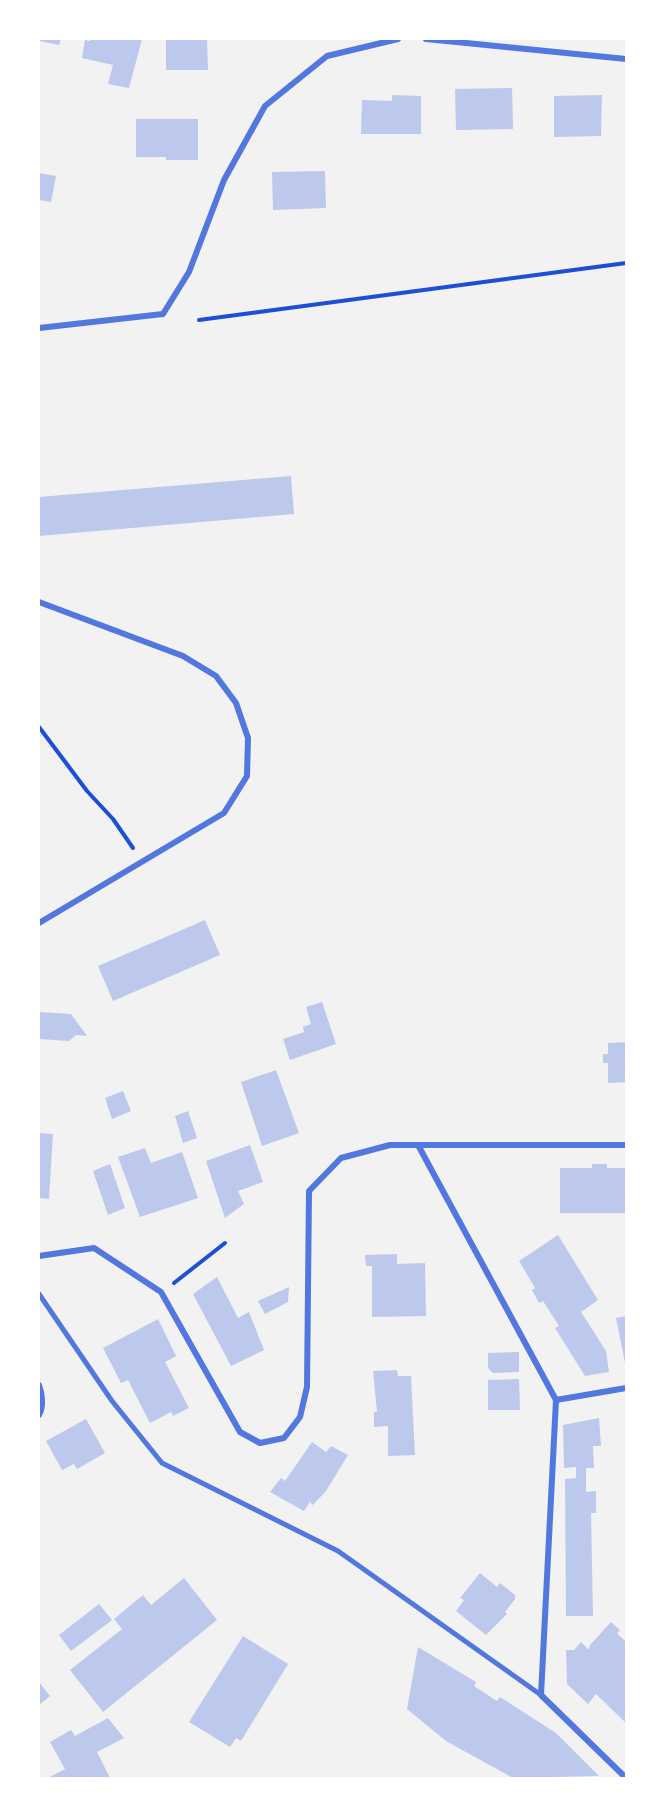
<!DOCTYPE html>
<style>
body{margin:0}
#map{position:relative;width:665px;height:1817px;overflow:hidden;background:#f2f2f2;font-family:"Titillium Web",sans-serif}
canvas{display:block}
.frame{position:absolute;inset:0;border:40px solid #fff;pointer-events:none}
</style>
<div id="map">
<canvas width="665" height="1817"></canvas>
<div class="frame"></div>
</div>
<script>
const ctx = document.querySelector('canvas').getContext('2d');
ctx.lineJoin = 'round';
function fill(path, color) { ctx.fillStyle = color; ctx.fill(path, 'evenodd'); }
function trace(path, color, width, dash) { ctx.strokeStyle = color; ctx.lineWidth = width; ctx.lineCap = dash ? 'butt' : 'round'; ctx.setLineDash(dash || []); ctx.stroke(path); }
fill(new Path2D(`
 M 39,39 L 61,39 L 59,45 L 39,41 Z
 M 91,39 L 142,39 L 129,88 L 108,84 L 113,65 L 82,58 L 85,40 L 90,41 Z
 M 166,39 L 207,39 L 208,70 L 166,70 Z
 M 512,88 L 513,129 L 456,130 L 455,89 Z
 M 392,95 L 421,96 L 421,134 L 361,134 L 362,100 L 392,101 Z
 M 602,95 L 601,136 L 554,137 L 554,96 Z
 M 136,119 L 198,119 L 198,160 L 166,160 L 166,157 L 136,157 Z
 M 325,171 L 326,208 L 273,210 L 272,172 Z
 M 39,173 L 56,176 L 51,202 L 39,200 Z
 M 291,476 L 294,514 L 39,536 L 39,497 Z
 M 205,920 L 220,955 L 113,1001 L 98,966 Z
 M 322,1002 L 336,1044 L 290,1060 L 283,1039 L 304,1032 L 303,1027 L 311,1024 L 306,1007 Z
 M 39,1012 L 71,1014 L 87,1036 L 76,1035 L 69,1041 L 39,1039 Z
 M 626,1042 L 626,1082 L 608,1083 L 608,1063 L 603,1063 L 603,1054 L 608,1054 L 608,1043 Z
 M 276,1070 L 299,1133 L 262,1146 L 241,1082 Z
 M 123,1091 L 131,1111 L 112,1119 L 105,1098 Z
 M 188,1111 L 197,1138 L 183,1143 L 175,1116 Z
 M 39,1133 L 53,1134 L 49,1199 L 39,1198 Z
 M 250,1145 L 263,1182 L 238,1191 L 244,1204 L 225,1218 L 206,1161 Z
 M 145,1148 L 151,1163 L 182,1152 L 198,1198 L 140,1217 L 118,1157 Z
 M 110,1164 L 125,1208 L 108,1215 L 93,1171 Z
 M 592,1164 L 607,1164 L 607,1168 L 626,1168 L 626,1213 L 560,1213 L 560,1168 L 592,1168 Z
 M 558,1235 L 598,1300 L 581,1312 L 606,1351 L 609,1372 L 585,1376 L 555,1328 L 559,1326 L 543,1301 L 539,1303 L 532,1290 L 535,1288 L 519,1261 Z
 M 397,1254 L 397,1264 L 425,1263 L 426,1316 L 372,1317 L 372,1266 L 366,1266 L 365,1255 Z
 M 217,1277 L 238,1318 L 249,1312 L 264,1350 L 231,1366 L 193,1294 Z
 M 289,1287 L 288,1302 L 265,1314 L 258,1301 Z
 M 626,1316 L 626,1363 L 625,1363 L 616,1318 Z
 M 158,1319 L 176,1356 L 165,1362 L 189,1408 L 173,1416 L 171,1412 L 150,1423 L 128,1380 L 121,1383 L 103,1348 Z
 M 519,1352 L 519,1372 L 493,1373 L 488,1368 L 488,1353 Z
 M 397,1370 L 398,1376 L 411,1376 L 415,1455 L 388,1456 L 388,1426 L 374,1427 L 374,1412 L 377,1412 L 373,1371 Z
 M 519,1379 L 520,1410 L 488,1410 L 488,1380 Z
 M 599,1418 L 601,1446 L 593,1446 L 594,1468 L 586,1468 L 586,1492 L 596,1491 L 596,1513 L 591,1513 L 593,1616 L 566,1616 L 565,1479 L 576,1478 L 576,1467 L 564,1468 L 563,1425 Z
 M 86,1419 L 105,1453 L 77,1469 L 74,1464 L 62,1470 L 46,1441 Z
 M 312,1442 L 326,1452 L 331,1446 L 348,1455 L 326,1491 L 313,1505 L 310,1502 L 304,1511 L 270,1492 L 281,1478 L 285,1481 Z
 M 480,1573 L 497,1587 L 500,1583 L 515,1595 L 515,1599 L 505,1612 L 507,1614 L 486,1635 L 456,1611 L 464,1600 L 460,1598 Z
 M 184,1578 L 217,1620 L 103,1712 L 70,1670 L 122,1629 L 114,1619 L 143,1595 L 151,1605 Z
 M 99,1604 L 112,1620 L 71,1651 L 59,1635 Z
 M 611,1622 L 620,1630 L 617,1633 L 626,1642 L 626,1723 L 596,1694 L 588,1704 L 567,1684 L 566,1650 L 574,1650 L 581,1642 L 589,1650 L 590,1645 Z
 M 243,1636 L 288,1664 L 241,1741 L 236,1738 L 230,1747 L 189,1722 Z
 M 418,1647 L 476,1682 L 474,1686 L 497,1701 L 500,1697 L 556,1733 L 599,1776 L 513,1778 L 446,1741 L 407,1709 Z
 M 39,1682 L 50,1696 L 39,1705 Z
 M 108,1718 L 124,1738 L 97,1752 L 110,1778 L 48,1778 L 65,1769 L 50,1742 L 71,1730 L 75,1736 Z`), '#bdc9ec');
trace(new Path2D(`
 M 199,320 L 626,263
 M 39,727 L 87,791 L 113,819 L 133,848
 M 174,1283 L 225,1243`), '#1d4ed8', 4);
trace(new Path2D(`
 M 39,1294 L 112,1401 L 162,1463 L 338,1551 L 541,1695`), '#5277de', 5);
trace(new Path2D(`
 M 426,39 L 626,59
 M 39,328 L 163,314 L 189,272 L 224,180 L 265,106 L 327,56 L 398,39
 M 39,602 L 183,656 L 216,676 L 236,703 L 248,738 L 247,776 L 224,813 L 39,923
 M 418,1145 L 556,1400 L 541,1695 L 626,1778
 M 39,1256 L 94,1248 L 161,1292 L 240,1432 L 260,1443 L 284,1438 L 300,1417 L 307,1387 L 309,1191 L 341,1158 L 390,1145 L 626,1145
 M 39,1385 C 42,1393 44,1407 39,1415
 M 556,1400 L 626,1388`), '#5277de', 6);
</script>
